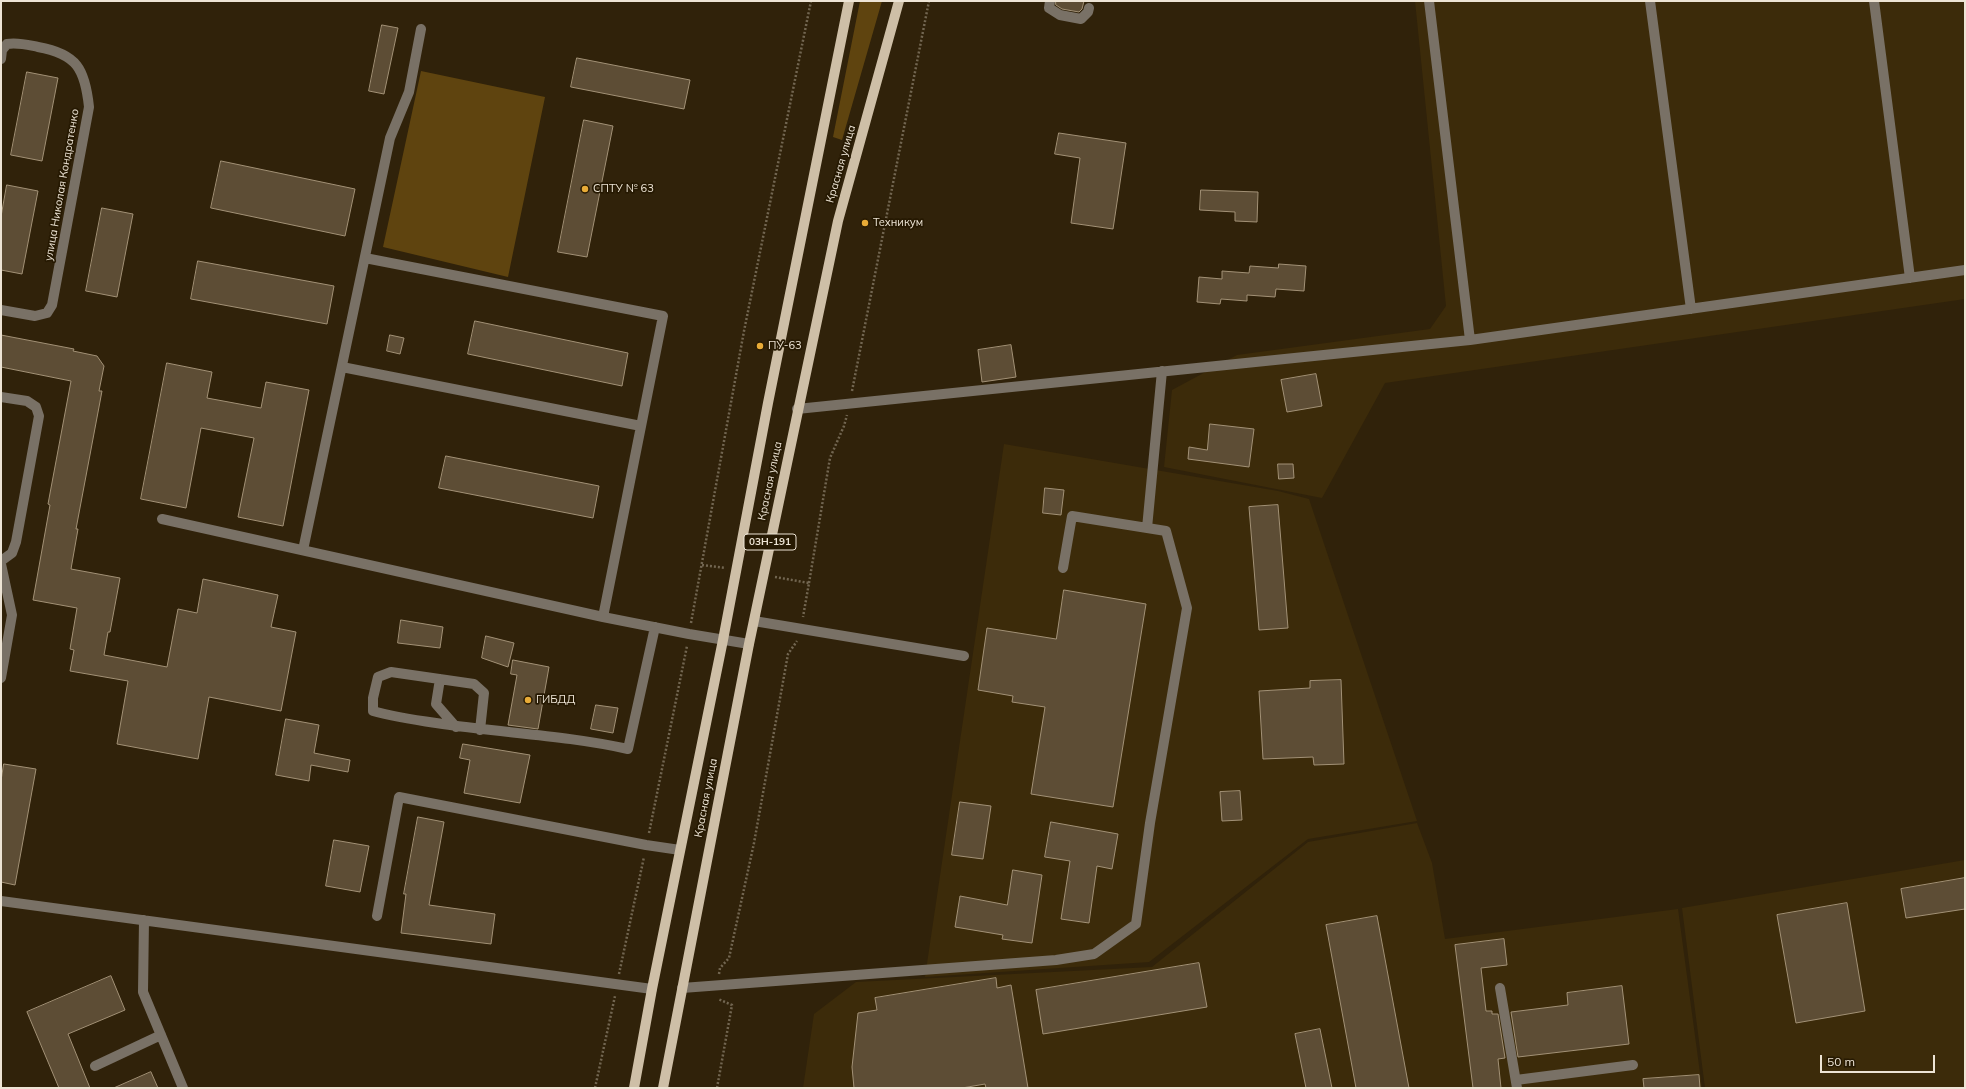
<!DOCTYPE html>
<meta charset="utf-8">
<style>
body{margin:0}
#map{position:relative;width:1966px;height:1089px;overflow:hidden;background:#30220a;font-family:Mulish,sans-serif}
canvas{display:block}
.frame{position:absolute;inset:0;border:2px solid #ede4d5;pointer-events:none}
.scale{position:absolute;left:1820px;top:1055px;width:115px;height:18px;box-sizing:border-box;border:2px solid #ede4d5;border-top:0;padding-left:5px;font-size:12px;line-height:14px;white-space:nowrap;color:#ede4d5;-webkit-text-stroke:3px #261902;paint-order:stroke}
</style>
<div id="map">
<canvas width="1966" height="1089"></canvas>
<div class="frame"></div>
<div class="scale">50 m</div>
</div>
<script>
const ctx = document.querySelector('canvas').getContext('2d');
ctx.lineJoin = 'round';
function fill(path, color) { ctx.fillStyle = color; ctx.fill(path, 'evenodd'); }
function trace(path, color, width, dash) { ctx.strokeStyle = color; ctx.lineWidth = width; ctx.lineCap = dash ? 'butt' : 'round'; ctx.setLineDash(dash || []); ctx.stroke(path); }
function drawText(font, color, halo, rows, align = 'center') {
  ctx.font = font + ' Mulish,sans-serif'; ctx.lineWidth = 3.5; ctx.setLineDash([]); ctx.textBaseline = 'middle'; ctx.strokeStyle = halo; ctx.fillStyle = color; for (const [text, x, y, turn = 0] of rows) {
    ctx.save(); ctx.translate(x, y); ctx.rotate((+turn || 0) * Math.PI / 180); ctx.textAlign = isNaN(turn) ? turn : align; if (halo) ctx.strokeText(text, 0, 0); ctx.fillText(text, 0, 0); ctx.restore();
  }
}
fill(new Path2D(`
 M 1415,1 L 1965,1 L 1965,299 L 1385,383 L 1322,498 L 1164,467 L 1172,390 L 1237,355 L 1430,329 L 1446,306 Z
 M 1004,444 L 1278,491 L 1309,499 L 1417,821 L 1308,839 L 1149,962 L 925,977 Z
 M 1417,823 L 1432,863 L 1445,939 L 1678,909 L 1702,1088 L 803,1088 L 814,1014 L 856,982 L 1152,967 L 1308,842 Z
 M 1965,860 L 1965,1088 L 1705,1088 L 1682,908 Z`), '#3c2b0a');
fill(new Path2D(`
 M 860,1 L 882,1 L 842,140 L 833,137 Z
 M 421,71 L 545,97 L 508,277 L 383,247 Z`), '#5f440f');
const building = new Path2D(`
 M 1056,1 L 1084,1 L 1082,9 L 1079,12 L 1062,9 L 1056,5 Z
 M 382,25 L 398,28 L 384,94 L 369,91 Z
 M 577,58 L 690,80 L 684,109 L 571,87 Z
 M 27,72 L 58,78 L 42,161 L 11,155 Z
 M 584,120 L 613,126 L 587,257 L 558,252 Z
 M 1059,133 L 1126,143 L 1113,229 L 1071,223 L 1080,158 L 1055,154 Z
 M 221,161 L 355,189 L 345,236 L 211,208 Z
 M 7,185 L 38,191 L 22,274 L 1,270 L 1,217 Z
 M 1201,190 L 1258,192 L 1257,222 L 1235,221 L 1235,212 L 1200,210 Z
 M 102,208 L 133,214 L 117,297 L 86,291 Z
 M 198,261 L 334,286 L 327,324 L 191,299 Z
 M 1279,264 L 1306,266 L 1304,291 L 1276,289 L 1275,297 L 1247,295 L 1247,301 L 1221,299 L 1220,304 L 1197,302 L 1199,277 L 1222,279 L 1222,271 L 1249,273 L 1250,266 L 1278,268 Z
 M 475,321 L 628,353 L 622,386 L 468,354 Z
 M 1,335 L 74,349 L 73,351 L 97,356 L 104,366 L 99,391 L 102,391 L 76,529 L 78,529 L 71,569 L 120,578 L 110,632 L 108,632 L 104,655 L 167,667 L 178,609 L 197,613 L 203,579 L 278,595 L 271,627 L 296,632 L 281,711 L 209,697 L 198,759 L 117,744 L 128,681 L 70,671 L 74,650 L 70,649 L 77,608 L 33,600 L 50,505 L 48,504 L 71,381 L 1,367 Z
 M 390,335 L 404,338 L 400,354 L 387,351 Z
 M 1011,345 L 1016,377 L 982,382 L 978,350 Z
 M 167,363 L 212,372 L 207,398 L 261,408 L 266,382 L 309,390 L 283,526 L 238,517 L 254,438 L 201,428 L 186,508 L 141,499 Z
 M 1316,374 L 1322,406 L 1287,412 L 1281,380 Z
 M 1210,424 L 1254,429 L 1249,467 L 1188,459 L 1189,447 L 1207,450 Z
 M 446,456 L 599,486 L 593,518 L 439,488 Z
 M 1278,464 L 1293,464 L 1294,478 L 1279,479 Z
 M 1045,488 L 1064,490 L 1061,515 L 1043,513 Z
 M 1278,505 L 1288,628 L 1259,630 L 1249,507 Z
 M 1064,590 L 1146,604 L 1113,807 L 1031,794 L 1045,707 L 1012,702 L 1013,696 L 978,690 L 987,628 L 1056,639 Z
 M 401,620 L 443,627 L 440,648 L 398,643 Z
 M 486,636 L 514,643 L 508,667 L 482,658 Z
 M 513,660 L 549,667 L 538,729 L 508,725 L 517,675 L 511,674 Z
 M 1341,680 L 1344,764 L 1314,765 L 1313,757 L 1263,759 L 1259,691 L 1310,688 L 1310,681 Z
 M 596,705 L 618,708 L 613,733 L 591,729 Z
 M 286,719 L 319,725 L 314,753 L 350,760 L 348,772 L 311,765 L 309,781 L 276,775 Z
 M 463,744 L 530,755 L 520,803 L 464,793 L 470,760 L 460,758 Z
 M 4,764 L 36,769 L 15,885 L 1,882 L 1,781 Z
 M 1240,791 L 1242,820 L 1222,821 L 1220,792 Z
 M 960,802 L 991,806 L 983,859 L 952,855 Z
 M 418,817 L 444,822 L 429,905 L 495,914 L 491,944 L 401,933 L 406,894 L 404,894 Z
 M 1051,822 L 1118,834 L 1112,869 L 1097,866 L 1089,923 L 1061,919 L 1070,861 L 1045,857 Z
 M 334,840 L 369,846 L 360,892 L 326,886 Z
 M 1013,870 L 1042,875 L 1032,943 L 1002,939 L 1003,935 L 955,927 L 960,896 L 1007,905 Z
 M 1965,878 L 1965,909 L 1906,918 L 1901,889 Z
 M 1847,903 L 1865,1011 L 1796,1023 L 1777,915 Z
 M 1377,916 L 1409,1088 L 1356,1088 L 1326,925 Z
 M 1504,939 L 1507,965 L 1481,968 L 1486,1011 L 1492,1011 L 1492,1014 L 1498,1014 L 1505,1058 L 1498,1059 L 1501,1088 L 1473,1088 L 1455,945 Z
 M 1199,963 L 1207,1007 L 1043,1034 L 1036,990 Z
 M 111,976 L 125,1010 L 68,1034 L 90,1088 L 59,1088 L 27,1012 Z
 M 996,978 L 997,988 L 1011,985 L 1028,1088 L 986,1088 L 985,1084 L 962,1088 L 854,1088 L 852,1067 L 858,1013 L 877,1010 L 875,998 Z
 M 1622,986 L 1629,1044 L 1518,1057 L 1511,1012 L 1568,1005 L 1567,993 Z
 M 1320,1029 L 1332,1088 L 1306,1088 L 1295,1034 Z
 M 151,1072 L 158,1088 L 114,1088 Z
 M 1699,1075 L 1700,1088 L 1644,1088 L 1643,1079 Z`);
fill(building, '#5d4d35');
trace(building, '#a29176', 1);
trace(new Path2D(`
 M 852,391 L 929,1
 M 702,565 L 725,568
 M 775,577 L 809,583 L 803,617
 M 809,583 L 830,458 L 844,426 L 847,415
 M 691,623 L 744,331 L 811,1
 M 649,833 L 687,646
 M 619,974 L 644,857
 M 719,974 L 720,968 L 729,958 L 754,843 L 788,654 L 797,641
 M 595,1088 L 615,996
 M 717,1088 L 732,1005 L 718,999`), '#726651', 2.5, [2, 2]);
trace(new Path2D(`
 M 1050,1 L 1049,8 L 1060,15 L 1081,19 L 1088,12 L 1089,8
 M 1429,1 L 1470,340
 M 1650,1 L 1691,309
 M 1874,1 L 1910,278
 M 1,59 L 2,50 L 7,44 C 18,42 28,45 38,47 C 77,54 85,69 89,107 L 52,305 L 47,313 L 35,316 L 1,310
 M 365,258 L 663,316 L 603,617
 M 342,367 L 641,426
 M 1,397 L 27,401 L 36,407 L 39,416 L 16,542 L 12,553 L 1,561
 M 797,409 L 1470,340 L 1965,270
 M 162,519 L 603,617 L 689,634 L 749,644
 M 1147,528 L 1162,371
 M 303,550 L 390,138 L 409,92 L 421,29
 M 1,564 L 12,615 L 1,678
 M 754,621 L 964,656
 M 440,679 L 436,704 L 456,727
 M 480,730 L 484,693 L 474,684 L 391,672 L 378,677 L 373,698 L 373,711 C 394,717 415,720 436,723 C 500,733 565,735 628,749 L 655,627
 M 1,901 L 652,989
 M 377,916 L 399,797 L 646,845 L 680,850
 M 144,920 L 143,992 L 183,1088
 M 682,988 L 1056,960 L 1094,954 L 1136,924 L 1150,823 L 1187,608 L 1166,531 L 1072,516 L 1063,568
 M 1500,988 L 1517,1088
 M 95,1066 L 161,1035
 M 1516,1080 L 1633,1065`), '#797166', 10);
trace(new Path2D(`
 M 634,1088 L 652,989 L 723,640 L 768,403 L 849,1
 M 663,1088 L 749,644 L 838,221 L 899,1`), '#cebfa7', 10);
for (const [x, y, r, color] of [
 [585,189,4,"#e8ab37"],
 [865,223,4,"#e8ab37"],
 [760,346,4,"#e8ab37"],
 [528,700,4,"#e8ab37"]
]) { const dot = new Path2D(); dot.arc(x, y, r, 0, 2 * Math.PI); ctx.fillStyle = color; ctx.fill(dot); trace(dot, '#261902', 1.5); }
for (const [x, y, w] of [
 [770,542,52]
]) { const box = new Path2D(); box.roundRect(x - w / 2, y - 8, w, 16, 3); ctx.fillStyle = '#261902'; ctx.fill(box); trace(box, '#ede4d5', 1); }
drawText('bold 10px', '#ede4d5', null, [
 ["03Н-191",770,542]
]);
drawText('11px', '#ede4d5', '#261902', [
 ["Красная улица",841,164,-74],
 ["улица Николая Кондратенко",62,185,-80],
 ["Красная улица",770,481,-78],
 ["Красная улица",706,798,-79]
]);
drawText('11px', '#ede4d5', '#261902', [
 ["СПТУ № 63",593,189],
 ["Техникум",873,223],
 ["ПУ-63",768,346],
 ["ГИБДД",536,700]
], 'left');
</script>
